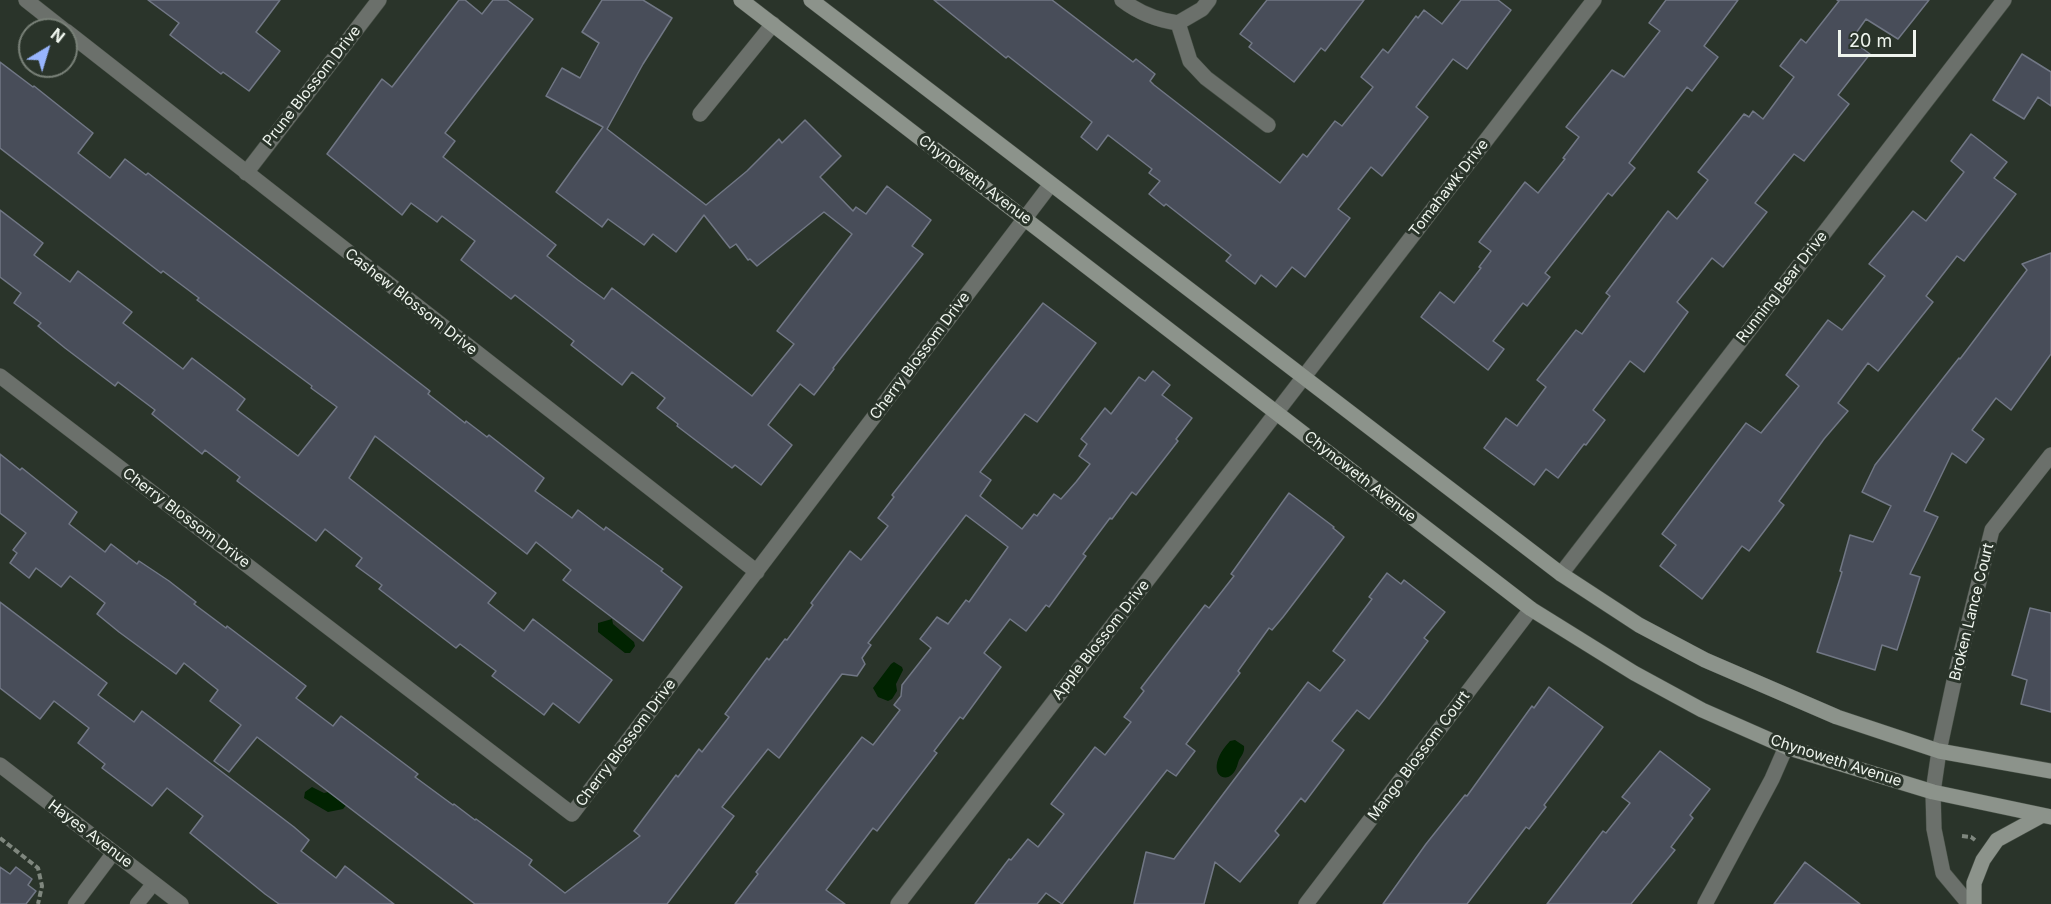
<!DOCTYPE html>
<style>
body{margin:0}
#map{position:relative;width:2051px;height:904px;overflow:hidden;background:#2a342a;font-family:Inter,sans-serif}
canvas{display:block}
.north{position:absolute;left:18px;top:18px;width:60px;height:60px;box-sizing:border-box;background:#2a342a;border:2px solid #798178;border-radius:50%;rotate:38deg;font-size:16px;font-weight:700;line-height:24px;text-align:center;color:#eff5ee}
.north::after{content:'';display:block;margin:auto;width:21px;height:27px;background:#98b5fd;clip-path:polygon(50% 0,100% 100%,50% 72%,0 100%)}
.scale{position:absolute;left:1838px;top:30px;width:78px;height:27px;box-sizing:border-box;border:3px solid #eff5ee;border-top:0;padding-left:8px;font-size:18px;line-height:21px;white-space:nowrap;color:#eff5ee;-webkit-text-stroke:4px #2a342a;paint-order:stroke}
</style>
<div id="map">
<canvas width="2051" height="904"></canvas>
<div class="north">N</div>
<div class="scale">20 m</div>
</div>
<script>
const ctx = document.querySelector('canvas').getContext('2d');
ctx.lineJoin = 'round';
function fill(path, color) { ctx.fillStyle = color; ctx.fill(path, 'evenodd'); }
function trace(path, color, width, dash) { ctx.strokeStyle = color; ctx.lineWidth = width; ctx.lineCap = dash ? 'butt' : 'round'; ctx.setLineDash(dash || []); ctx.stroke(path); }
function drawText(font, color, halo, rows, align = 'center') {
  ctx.font = font + ' Inter,sans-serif'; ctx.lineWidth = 6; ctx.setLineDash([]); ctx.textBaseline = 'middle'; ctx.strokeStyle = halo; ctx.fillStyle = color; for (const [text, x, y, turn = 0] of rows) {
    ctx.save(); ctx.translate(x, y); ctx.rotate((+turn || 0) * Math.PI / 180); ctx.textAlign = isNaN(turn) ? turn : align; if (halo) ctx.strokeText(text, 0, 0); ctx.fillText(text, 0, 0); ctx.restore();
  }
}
fill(new Path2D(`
 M 612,619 L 613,624 L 634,642 L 635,646 L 630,653 L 625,653 L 598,632 L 598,623 Z
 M 894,662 L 902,667 L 903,670 L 896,684 L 897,691 L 892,699 L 888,701 L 878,697 L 873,688 L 891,664 Z
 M 1235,740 L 1244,746 C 1245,754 1240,756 1238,763 C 1231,792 1199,774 1230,741 Z
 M 312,787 L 324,793 L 337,790 L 352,798 L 343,809 L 328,812 L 304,798 L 305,792 Z`), '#012301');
const building = new Path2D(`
 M 148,0 L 280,0 L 256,32 L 280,51 L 249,91 L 223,72 L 221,74 L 170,35 L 179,23 Z
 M 459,0 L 465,0 L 482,14 L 493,0 L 507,0 L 533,19 L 445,133 L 455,141 L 443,157 L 556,245 L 547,256 L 578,280 L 604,299 L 612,288 L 752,396 L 794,344 L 777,331 L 852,234 L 824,212 L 757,266 L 750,259 L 748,260 L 736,244 L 730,248 L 704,215 L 676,252 L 653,234 L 644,245 L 608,219 L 602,227 L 556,192 L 603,127 L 546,96 L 562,68 L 580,78 L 599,43 L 582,32 L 602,0 L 643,0 L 672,18 L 643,64 L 607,129 L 706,205 L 747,171 L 779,139 L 782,143 L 805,120 L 841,156 L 820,177 L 853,211 L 856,207 L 866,214 L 887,186 L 931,220 L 912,246 L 923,254 L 833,368 L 834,369 L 814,395 L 800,384 L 768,425 L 792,445 L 761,485 L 735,465 L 732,468 L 677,426 L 678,424 L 657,408 L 665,398 L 632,372 L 622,385 L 571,345 L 574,341 L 515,295 L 511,299 L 461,260 L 475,241 L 442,216 L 437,222 L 411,203 L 402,215 L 327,154 L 382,79 L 392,87 Z
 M 934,0 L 1052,0 L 1133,62 L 1136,59 L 1155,74 L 1150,81 L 1154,85 L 1280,183 L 1303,154 L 1307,157 L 1335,121 L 1342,126 L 1373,87 L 1361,77 L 1383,49 L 1388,53 L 1416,16 L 1418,18 L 1424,10 L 1442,24 L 1461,0 L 1498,0 L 1511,10 L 1467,69 L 1453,59 L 1416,107 L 1428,117 L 1382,176 L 1371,167 L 1338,209 L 1350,218 L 1305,277 L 1292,267 L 1276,287 L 1261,275 L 1255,284 L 1226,261 L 1231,255 L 1166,204 L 1164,206 L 1149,194 L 1160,181 L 1149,173 L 1152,169 L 1108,135 L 1097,150 L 1081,137 L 1092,122 L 1008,56 L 1006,58 Z
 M 1267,0 L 1364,0 L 1325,51 L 1321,48 L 1294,82 L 1249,47 L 1252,43 L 1240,34 Z
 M 1666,0 L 1738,0 L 1704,46 L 1718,57 L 1692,91 L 1687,87 L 1629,163 L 1635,168 L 1612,196 L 1608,193 L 1545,273 L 1550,277 L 1527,306 L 1523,303 L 1493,341 L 1504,349 L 1488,370 L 1421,317 L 1440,292 L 1454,303 L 1481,268 L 1479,267 L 1491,251 L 1479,242 L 1525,182 L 1538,193 L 1565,159 L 1563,158 L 1579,137 L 1566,127 L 1612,70 L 1624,77 L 1660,31 L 1649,23 Z
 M 1837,0 L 1929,0 L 1898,39 L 1866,19 L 1851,40 L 1870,54 L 1838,95 L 1849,104 L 1804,161 L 1794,154 L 1755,203 L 1767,212 L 1723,267 L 1712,258 L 1677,302 L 1688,312 L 1644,372 L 1630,361 L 1593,410 L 1605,420 L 1586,445 L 1584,444 L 1558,478 L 1546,469 L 1534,485 L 1484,448 L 1506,418 L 1517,426 L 1546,387 L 1537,380 L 1576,330 L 1582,334 L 1610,296 L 1606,293 L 1668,211 L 1677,219 L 1708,180 L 1698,172 L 1744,114 L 1749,117 L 1753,111 L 1763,119 L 1794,77 L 1780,66 L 1801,39 L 1806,43 L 1839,1 Z
 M 2022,54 L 2051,72 L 2051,106 L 2038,97 L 2024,119 L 1993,100 Z
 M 0,62 L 33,87 L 34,86 L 93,133 L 78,153 L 110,178 L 125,159 L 146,175 L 148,173 L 430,391 L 428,394 L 465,423 L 466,421 L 487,437 L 489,435 L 544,478 L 535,491 L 572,518 L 578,510 L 604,530 L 606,527 L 663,569 L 661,571 L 682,587 L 643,641 L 563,580 L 571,570 L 536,542 L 527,554 L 375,436 L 349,478 L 496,593 L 488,603 L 524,631 L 533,619 L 612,680 L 579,723 L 553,703 L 544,715 L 492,676 L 496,671 L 460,644 L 456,648 L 379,589 L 382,585 L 356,566 L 362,558 L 325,529 L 316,541 L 237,481 L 240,477 L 205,450 L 202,454 L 152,414 L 155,410 L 118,382 L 115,386 L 65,348 L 38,326 L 41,323 L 14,303 L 21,293 L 0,277 L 0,210 L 43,243 L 34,255 L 70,282 L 78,271 L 132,312 L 123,323 L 183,369 L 192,358 L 235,391 L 245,399 L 237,410 L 298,456 L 337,407 L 311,388 L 312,386 L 197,300 L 199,298 L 163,271 L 161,273 L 0,148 Z
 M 1971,134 L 2007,162 L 1994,178 L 2016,194 L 1964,261 L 1957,256 L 1926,296 L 1933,302 L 1878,371 L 1868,363 L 1838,403 L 1848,411 L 1824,439 L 1779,501 L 1784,505 L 1749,551 L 1742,546 L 1702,599 L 1660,566 L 1676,545 L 1662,534 L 1746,423 L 1761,433 L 1799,386 L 1786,375 L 1828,320 L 1842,330 L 1885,276 L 1869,264 L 1913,211 L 1926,221 L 1964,172 L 1951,161 Z
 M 2051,253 L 2051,354 L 2011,410 L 1996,398 L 1972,430 L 1984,439 L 1966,463 L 1952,453 L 1924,511 L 1938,517 L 1910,574 L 1920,577 L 1897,650 L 1882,645 L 1875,670 L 1817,652 L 1842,572 L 1840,571 L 1850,535 L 1873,542 L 1891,506 L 1862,492 L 1875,465 L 1959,358 L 1960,359 L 2027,270 L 2022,264 Z
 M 1043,303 L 1096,343 L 1037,422 L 1025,414 L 980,472 L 991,480 L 980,496 L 1022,529 L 1034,514 L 1037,516 L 1054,494 L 1061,499 L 1076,482 L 1090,464 L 1079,456 L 1087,444 L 1081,439 L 1105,408 L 1111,414 L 1139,377 L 1145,381 L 1153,371 L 1170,385 L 1162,395 L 1192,418 L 1176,439 L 1178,441 L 1136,495 L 1132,492 L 1112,519 L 1110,518 L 1083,554 L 1086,556 L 1049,607 L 1046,605 L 1026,631 L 1010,619 L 984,653 L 1001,667 L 963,719 L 960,717 L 934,751 L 937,753 L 877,831 L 873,828 L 826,890 L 845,904 L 735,904 L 758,874 L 756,872 L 862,737 L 873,745 L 900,710 L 894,705 L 901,696 L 902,685 L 931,648 L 920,639 L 937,617 L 948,624 L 966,600 L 969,602 L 1008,547 L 966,515 L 868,643 L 871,645 L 862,658 L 865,664 L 857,676 L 842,674 L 779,758 L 768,749 L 722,807 L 734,816 L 667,904 L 475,904 L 257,737 L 229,772 L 214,761 L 241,725 L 210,701 L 218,690 L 184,663 L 176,674 L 119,632 L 97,614 L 105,603 L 70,576 L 61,587 L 36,568 L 29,578 L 10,563 L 17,553 L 13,550 L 26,533 L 0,513 L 0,454 L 20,470 L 22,468 L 77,512 L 69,524 L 105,552 L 111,544 L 137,564 L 139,561 L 169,581 L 196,602 L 194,604 L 226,628 L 227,626 L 306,686 L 296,698 L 333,726 L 341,716 L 418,774 L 415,777 L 453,805 L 454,804 L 475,820 L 476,819 L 532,860 L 529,865 L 565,893 L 640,836 L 634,831 L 676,775 L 678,777 L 699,749 L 702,752 L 729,717 L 725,714 L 767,658 L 769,660 L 785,639 L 787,640 L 813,605 L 811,603 L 850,551 L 861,560 L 888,526 L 878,518 L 894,497 L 892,495 Z
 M 1289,493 L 1334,527 L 1333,528 L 1344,537 L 1283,617 L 1272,630 L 1269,628 L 1238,671 L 1240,673 L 1186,744 L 1195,751 L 1176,776 L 1167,770 L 1062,904 L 1046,893 L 1037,904 L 975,904 L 1009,859 L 1011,860 L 1028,839 L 1038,847 L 1064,814 L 1051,804 L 1095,747 L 1105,755 L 1131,722 L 1124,717 L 1144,691 L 1141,688 L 1205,605 L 1209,608 L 1234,576 L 1231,574 Z
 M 1387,573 L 1401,584 L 1404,580 L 1445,612 L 1424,638 L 1428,641 L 1383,701 L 1369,719 L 1357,710 L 1332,741 L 1344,750 L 1305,802 L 1301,798 L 1275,831 L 1279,835 L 1240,882 L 1215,862 L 1204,904 L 1134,904 L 1146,852 L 1174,859 L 1308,682 L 1320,691 L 1345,660 L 1333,651 L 1372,599 L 1369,597 Z
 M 0,602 L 107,683 L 98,695 L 134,722 L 142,711 L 294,827 L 309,840 L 301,851 L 336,878 L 345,866 L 394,904 L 279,904 L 265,894 L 190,833 L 203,816 L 167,788 L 152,806 L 102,768 L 105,764 L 78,743 L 89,728 L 54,701 L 40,719 L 0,688 Z
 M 2030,608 L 2051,613 L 2051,712 L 2021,704 L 2027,680 L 2012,675 Z
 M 1549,687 L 1603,727 L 1544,805 L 1546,807 L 1529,829 L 1526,827 L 1467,904 L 1383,904 L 1426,844 L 1465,795 L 1467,796 L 1532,706 L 1534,708 Z
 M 1660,751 L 1710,789 L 1690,815 L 1693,818 L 1671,847 L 1675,850 L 1631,904 L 1547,904 L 1603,831 L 1606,833 L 1630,803 L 1622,797 Z
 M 1805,862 L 1860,904 L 1774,904 Z
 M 0,867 L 10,874 L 16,867 L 32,879 L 28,885 L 36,891 L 26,904 L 0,904 Z`);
fill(building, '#484d59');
trace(building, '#717785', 1.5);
const lane = new Path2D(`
 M 75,904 L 114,852
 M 137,904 L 154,883`);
const street = new Path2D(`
 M 26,0 L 64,30
 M 1122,0 C 1139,13 1156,20 1178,23 L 1190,61 L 1206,78 L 1268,125
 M 1178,23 L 1202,9 L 1209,0
 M 66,31 L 757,572
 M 700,114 L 773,24
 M 246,173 L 379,0
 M 0,376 L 572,814 L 1051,184
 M 1561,574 L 2004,0
 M 0,765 L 181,904
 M 898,904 L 1594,0
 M 1306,904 L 1531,609
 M 1705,904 L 1772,779 L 1786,747
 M 1969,904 L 1943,873 L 1934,829 L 1933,792 L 1939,751 L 1954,681 L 1992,530 L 2051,455`);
const secondary = new Path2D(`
 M 741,0 L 1531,609 L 1634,673 L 1702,710 L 1786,747 L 1933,792 L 2051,817
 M 811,0 L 1561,574 L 1639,625 L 1705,660 L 1837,717 L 1939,751 L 2051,771
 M 1974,904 L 1974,883 L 1983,860 L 1997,840 L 2041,816`);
trace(lane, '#464f45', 15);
trace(street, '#464f45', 16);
trace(secondary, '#464f45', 16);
trace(new Path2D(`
 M 1962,836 L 1971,837 L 1975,840
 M 0,838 L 38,868 L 42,886 L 38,904`), '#7f877e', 4, [6, 3]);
trace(lane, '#6b706b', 14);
trace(street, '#6b706b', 15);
trace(secondary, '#8c938b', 15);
drawText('15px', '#eff5ee', '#2a342a', [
 ["Prune Blossom Drive",312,86,-52],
 ["Chynoweth Avenue",975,180,37],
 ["Tomahawk Drive",1449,188,-52],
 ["Running Bear Drive",1782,287,-52],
 ["Cashew Blossom Drive",411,302,38],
 ["Cherry Blossom Drive",920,356,-53],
 ["Chynoweth Avenue",1360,477,38],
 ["Cherry Blossom Drive",186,518,37],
 ["Broken Lance Court",1972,612,-76],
 ["Apple Blossom Drive",1101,640,-52],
 ["Cherry Blossom Drive",626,743,-53],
 ["Mango Blossom Court",1419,756,-53],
 ["Chynoweth Avenue",1836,761,18],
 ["Hayes Avenue",90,834,37]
]);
</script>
